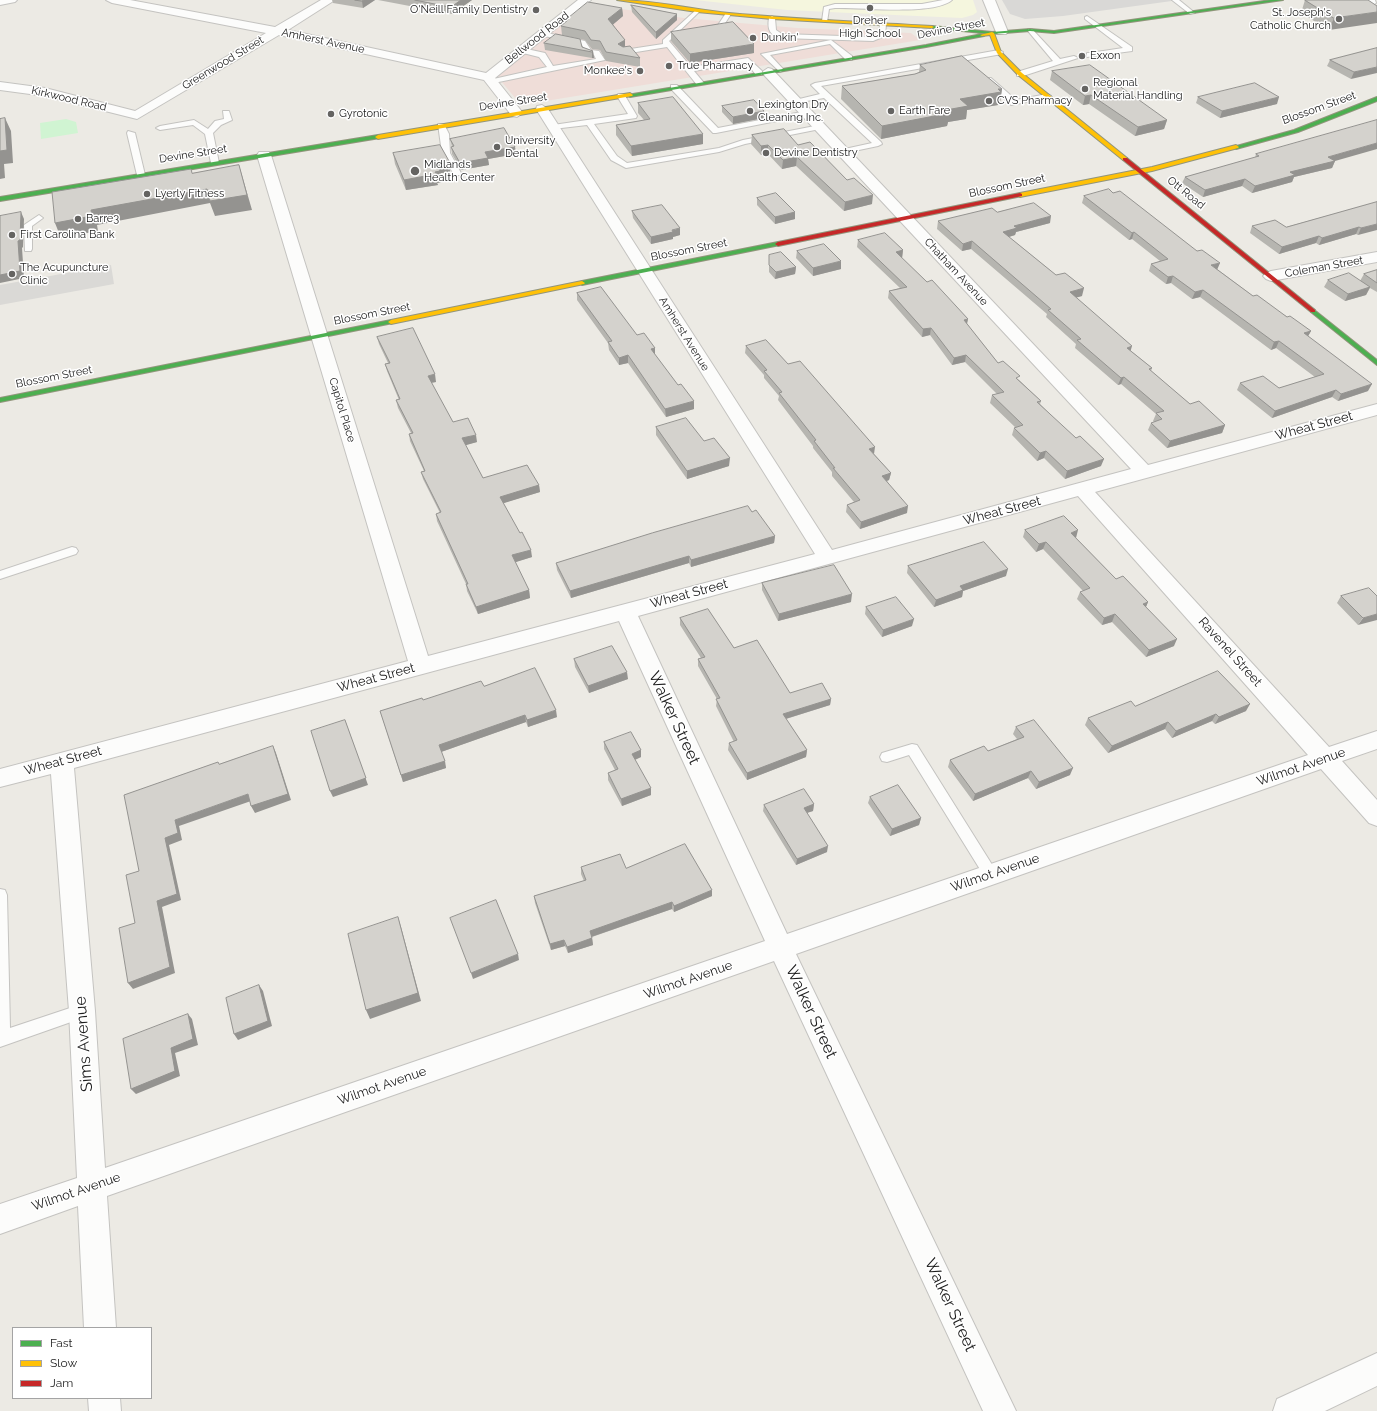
<!DOCTYPE html>
<style>
body{margin:0}
#map{position:relative;width:1377px;height:1411px;overflow:hidden;background:#eceae4;font-family:Raleway,sans-serif}
canvas{display:block}
.legend{position:absolute;left:12px;top:1327px;width:140px;height:72px;box-sizing:border-box;background:#fff;border:1px solid #a4a4a4;margin:0;padding:5px 7px;list-style:none;font-size:12px;color:#1c1c1c}
.legend li{display:flex;align-items:center;gap:8px;height:20px}
.legend b{width:20px;border:1px solid #a4a4a4}
</style>
<div id="map">
<canvas width="1377" height="1411"></canvas>
<ul class="legend">
<li><b style="height:5px;background:#4caf50"></b>Fast</li>
<li><b style="height:5px;background:#ffc107"></b>Slow</li>
<li><b style="height:5px;background:#c62828"></b>Jam</li>
</ul>
</div>
<script>
const ctx = document.querySelector('canvas').getContext('2d');
ctx.lineJoin = 'round';
function fill(path, color) { ctx.fillStyle = color; ctx.fill(path, 'evenodd'); }
function trace(path, color, width, dash) { ctx.strokeStyle = color; ctx.lineWidth = width; ctx.lineCap = dash ? 'butt' : 'round'; ctx.setLineDash(dash || []); ctx.stroke(path); }
function drawText(font, color, halo, rows, align = 'center') {
  ctx.font = font + ' Raleway,sans-serif'; ctx.lineWidth = 3; ctx.setLineDash([]); ctx.textBaseline = 'middle'; ctx.strokeStyle = halo; ctx.fillStyle = color; for (const [text, x, y, turn = 0] of rows) {
    ctx.save(); ctx.translate(x, y); ctx.rotate((+turn || 0) * Math.PI / 180); ctx.textAlign = isNaN(turn) ? turn : align; if (halo) ctx.strokeText(text, 0, 0); ctx.fillText(text, 0, 0); ctx.restore();
  }
}
fill(new Path2D(`
 M 587,4 L 684,18 L 797,28 L 911,33 L 920,40 L 521,105 L 496,75 Z`), '#efddd8');
fill(new Path2D(`
 M 695,0 L 973,0 L 977,12 L 973,15 L 962,18 L 850,13 L 787,10 Z`), '#f5f6de');
fill(new Path2D(`
 M 1002,0 L 1179,0 L 1063,16 L 1025,19 L 1010,14 Z`), '#d9d8d6');
fill(new Path2D(`
 M 66,119 L 76,122 L 78,133 L 41,139 L 40,123 Z`), '#d0f4d2');
fill(new Path2D(`
 M 111,265 L 114,284 L 0,305 L 0,285 Z`), '#dad9d6');
const lane = new Path2D(`
 M 943,0 L 952,0 C 933,16 862,7 835,8 L 829,9 L 827,22 L 822,21 L 824,7 L 835,4 L 922,4 Z
 M 1172,0 L 1179,0 L 1195,13 L 1190,14 Z
 M 1355,0 L 1375,0 L 1376,3 L 1373,5 Z
 M 697,9 L 700,11 L 699,12 L 669,41 L 691,67 L 748,58 L 762,71 L 762,75 L 756,75 L 746,62 L 694,71 L 704,83 L 700,85 L 697,85 L 667,47 L 624,54 L 620,52 L 624,50 L 663,44 L 663,40 Z
 M 726,13 L 731,14 L 722,28 L 706,29 L 706,27 L 718,25 Z
 M 772,16 L 775,18 L 776,30 L 782,34 L 872,37 L 879,35 L 880,24 L 883,22 L 886,24 L 885,36 L 873,41 L 782,38 C 770,36 767,30 769,18 Z
 M 1087,16 L 1132,47 L 1132,51 L 1087,57 L 1087,53 L 1090,53 L 1123,48 L 1085,19 L 1085,17 Z
 M 1028,29 L 1032,29 L 1060,59 L 1074,56 L 1078,58 L 1023,76 L 1017,76 L 1017,72 L 1053,61 L 1028,31 Z
 M 542,32 L 585,41 L 591,50 L 599,51 L 605,60 L 489,84 L 489,80 L 547,67 L 539,57 L 519,52 L 518,50 L 522,48 L 545,53 L 553,66 L 596,59 L 594,55 L 584,53 L 584,48 L 581,44 L 540,35 L 539,34 Z
 M 831,40 L 852,56 L 852,60 L 846,60 L 830,44 L 770,55 L 784,70 L 780,72 L 761,54 Z
 M 999,50 L 1003,52 L 1002,54 L 821,86 L 881,142 L 882,144 L 878,146 L 840,154 L 840,150 L 872,143 L 824,98 L 795,103 L 791,101 L 820,94 L 811,85 L 815,83 Z
 M 985,78 L 991,78 L 1016,100 L 1047,94 L 1051,96 L 1047,98 L 1011,105 L 985,82 Z
 M 671,85 L 677,85 L 718,128 L 807,111 L 811,113 L 807,115 L 716,133 L 713,133 L 671,89 Z
 M 618,94 L 624,94 L 637,116 L 636,118 L 594,124 L 617,156 L 627,163 L 719,148 L 743,140 L 820,125 L 824,127 L 820,129 L 745,144 L 719,152 L 626,168 L 611,160 L 587,125 L 553,129 L 549,127 L 553,125 L 628,114 L 617,96 Z
 M 223,111 L 229,111 L 232,120 L 221,125 L 213,133 L 219,163 L 215,165 L 211,163 L 205,134 L 193,125 L 160,130 L 156,128 L 160,126 L 194,120 L 208,129 L 215,121 L 224,119 Z
 M 438,124 L 444,124 L 449,134 L 450,153 L 461,173 L 460,175 L 454,175 L 442,153 Z
 M 128,131 L 135,133 L 145,175 L 144,177 L 141,177 L 137,175 L 127,133 Z
 M 39,215 L 43,218 L 32,226 L 32,249 L 31,251 L 25,251 L 24,225 Z
 M 72,547 L 76,548 L 78,551 L 76,554 L 0,579 L 0,571 Z
 M 912,744 L 917,745 L 996,871 L 998,875 L 996,879 L 991,881 L 986,879 L 909,755 L 887,762 L 882,761 L 880,757 L 882,753 Z
 M 0,889 L 5,890 L 7,895 L 10,1028 L 82,1004 L 88,1006 L 90,1011 L 88,1016 L 0,1047 Z`);
const street = new Path2D(`
 M 0,0 L 17,0 L 15,2 L 0,5 Z
 M 106,0 L 130,0 L 275,27 L 321,0 L 335,0 L 288,30 L 486,73 L 578,0 L 591,0 L 495,78 L 523,113 L 517,117 L 512,116 L 484,80 L 279,35 L 137,119 L 45,96 L 0,90 L 0,82 L 45,88 L 135,111 L 266,33 L 112,3 Z
 M 983,0 L 995,0 L 1008,32 L 1006,34 L 998,34 L 996,32 Z
 M 768,68 L 772,69 L 1148,465 L 1377,404 L 1377,415 L 1095,492 L 1329,747 L 1377,731 L 1377,749 L 1342,761 L 1377,800 L 1377,826 L 1369,823 L 1321,769 L 796,954 L 1016,1411 L 983,1411 L 774,961 L 107,1196 L 116,1328 L 84,1328 L 78,1206 L 0,1234 L 0,1204 L 77,1178 L 69,1011 L 51,774 L 0,787 L 0,769 L 408,661 L 257,155 L 259,152 L 269,152 L 271,155 L 428,656 L 815,554 L 536,109 L 537,106 L 542,105 L 548,109 L 832,550 L 1131,469 L 764,75 L 762,72 ZM 1078,496 L 1308,755 L 787,934 L 638,616 ZM 619,621 L 765,941 L 105,1168 L 95,1011 L 74,768 Z
 M 1377,252 L 1377,262 L 1271,281 L 1266,279 L 1263,276 L 1266,273 L 1271,271 Z
 M 1377,1353 L 1377,1386 L 1325,1411 L 1273,1411 L 1277,1399 Z
 M 88,1398 L 120,1398 L 121,1411 L 89,1411 Z`);
const fast = new Path2D(`
 M 1271,0 L 1283,0 L 1054,33 L 1030,31 L 992,34 L 932,28 L 930,27 L 932,26 L 992,32 L 1030,29 L 1054,31 Z
 M 982,34 L 984,35 L 984,36 L 926,47 L 630,97 L 627,95 L 926,45 Z
 M 1377,97 L 1377,101 L 1298,132 L 1236,149 L 1233,147 L 1294,130 Z
 M 378,135 L 380,136 L 380,138 L 0,201 L 0,197 Z
 M 778,242 L 781,244 L 780,245 L 582,285 L 579,283 L 582,281 Z
 M 1313,309 L 1377,360 L 1377,365 L 1311,312 L 1311,310 Z
 M 391,320 L 393,321 L 393,323 L 0,402 L 0,398 Z`);
const slow = new Path2D(`
 M 617,0 C 652,0 692,9 729,13 C 796,19 864,22 932,26 L 934,27 L 932,28 L 772,19 L 697,12 Z
 M 992,32 L 994,33 L 1001,52 L 1022,73 L 1127,158 L 1127,160 L 1123,160 L 1018,75 L 997,53 L 990,35 L 982,36 L 980,35 Z
 M 630,93 L 633,95 L 632,96 L 378,139 L 375,137 L 378,135 Z
 M 1236,145 L 1239,147 L 1238,148 L 1152,171 L 1020,197 L 1017,195 L 1020,193 L 1152,167 Z
 M 582,281 L 585,283 L 584,284 L 391,324 L 388,322 L 391,320 Z`);
const jam = new Path2D(`
 M 1123,158 L 1127,158 L 1315,310 L 1315,312 L 1311,312 L 1123,160 Z
 M 1020,193 L 1022,194 L 1022,196 L 778,246 L 775,244 L 778,242 Z`);
trace(lane, '#c4c3c0', 2);
trace(street, '#c4c3c0', 2);
trace(fast, '#92957c', 2);
trace(slow, '#92957c', 2);
trace(jam, '#92957c', 2);
fill(lane, '#fcfcfb');
fill(street, '#fcfcfb');
fill(fast, '#4caf50');
fill(slow, '#ffc107');
fill(jam, '#c62828');
fill(new Path2D(`
 M 332,0 L 375,0 L 363,8 L 333,3 Z
 M 378,0 L 472,0 L 452,14 Z
 M 1305,0 L 1368,0 L 1329,30 L 1301,13 Z
 M 631,5 L 677,14 L 677,20 L 656,39 L 632,12 Z
 M 622,8 L 623,16 L 613,24 L 625,46 L 640,58 L 640,67 L 606,61 L 600,50 L 592,49 L 585,40 L 562,35 L 561,26 L 567,21 L 567,19 Z
 M 671,32 L 754,53 L 690,63 L 671,41 Z
 M 544,43 L 582,47 L 593,51 L 594,58 L 592,58 L 545,50 Z
 M 1377,48 L 1351,79 L 1327,66 L 1330,60 Z
 M 920,65 L 1002,89 L 1000,102 L 999,102 L 998,105 L 967,110 L 966,119 L 948,122 L 947,126 L 881,139 L 841,99 L 842,86 L 915,74 L 919,72 Z
 M 1052,71 L 1167,120 L 1164,129 L 1135,136 L 1089,104 L 1083,105 L 1050,80 Z
 M 1198,97 L 1277,104 L 1220,118 L 1196,103 Z
 M 638,103 L 703,144 L 632,156 L 616,135 L 616,125 L 644,120 L 638,113 Z
 M 722,106 L 764,118 L 733,124 L 722,112 Z
 M 752,135 L 798,145 L 847,180 L 872,204 L 844,211 L 796,166 L 782,169 L 768,154 L 761,155 L 751,144 Z
 M 450,139 L 515,147 L 516,154 L 488,159 L 489,165 L 461,170 L 452,154 L 451,147 L 452,147 Z
 M 393,153 L 449,161 L 450,172 L 441,173 L 442,182 L 437,183 L 438,185 L 406,190 L 395,164 Z
 M 1256,154 L 1335,161 L 1332,168 L 1294,177 L 1292,182 L 1252,193 L 1242,186 L 1203,197 L 1182,183 L 1185,177 L 1255,158 Z
 M 1084,196 L 1217,269 L 1253,296 L 1311,331 L 1308,336 L 1368,391 L 1338,401 L 1332,397 L 1272,418 L 1237,390 L 1240,383 L 1279,388 L 1315,377 L 1276,348 L 1271,350 L 1200,297 L 1192,299 L 1171,283 L 1166,284 L 1149,271 L 1151,264 L 1160,261 L 1132,239 L 1129,240 L 1082,203 Z
 M 757,198 L 795,212 L 795,219 L 775,224 L 757,205 Z
 M 1377,202 L 1358,235 L 1356,234 L 1319,245 L 1316,243 L 1279,254 L 1250,233 L 1252,226 L 1286,227 Z
 M 632,211 L 680,235 L 673,237 L 673,239 L 651,244 L 633,218 Z
 M 997,212 L 1050,223 L 1016,232 L 1015,235 L 1009,237 L 1056,275 L 1082,296 L 1076,297 L 1131,351 L 1152,368 L 1151,371 L 1190,404 L 1225,425 L 1222,433 L 1167,448 L 1148,430 L 1151,423 L 1154,422 L 1153,421 L 1156,414 L 1121,384 L 1118,385 L 1075,348 L 1076,344 L 1046,317 L 1047,314 L 971,249 L 962,251 L 937,229 L 938,221 Z
 M 858,240 L 903,250 L 902,258 L 901,258 L 968,319 L 967,324 L 998,363 L 1019,380 L 1041,401 L 1040,404 L 1101,466 L 1065,479 L 1044,458 L 1037,461 L 1012,435 L 1014,428 L 1016,428 L 990,403 L 992,395 L 997,394 L 965,362 L 952,365 L 930,335 L 922,337 L 888,298 L 889,291 L 900,288 L 857,247 Z
 M 797,251 L 841,269 L 813,276 L 796,258 Z
 M 769,255 L 796,267 L 795,274 L 775,279 L 769,272 Z
 M 1377,270 L 1377,292 L 1370,288 L 1366,295 L 1345,301 L 1324,287 L 1328,280 L 1360,281 L 1364,274 Z
 M 577,293 L 655,348 L 655,355 L 694,409 L 666,417 L 628,363 L 619,365 L 609,350 L 608,343 L 577,300 Z
 M 377,337 L 436,382 L 431,383 L 453,422 L 477,442 L 465,445 L 483,478 L 539,485 L 540,492 L 503,503 L 532,557 L 515,562 L 529,590 L 530,598 L 478,614 L 467,591 L 466,584 L 437,521 L 436,514 L 440,513 L 423,479 L 421,472 L 424,471 L 410,441 L 409,434 L 411,433 L 398,408 L 396,400 L 399,400 L 387,371 L 385,364 L 388,363 L 379,344 Z
 M 746,346 L 788,364 L 874,454 L 891,473 L 889,480 L 887,481 L 907,513 L 860,529 L 846,512 L 847,505 L 854,502 L 832,476 L 832,472 L 813,448 L 813,446 L 778,400 L 779,396 L 764,378 L 764,375 L 745,353 Z
 M 656,427 L 704,441 L 729,466 L 687,479 L 656,435 Z
 M 752,512 L 775,536 L 774,543 L 691,567 L 689,563 L 571,598 L 557,570 L 556,563 Z
 M 1025,530 L 1076,538 L 1116,579 L 1148,602 L 1146,607 L 1174,646 L 1146,657 L 1112,622 L 1102,625 L 1077,599 L 1080,592 L 1083,591 L 1043,549 L 1036,552 L 1023,537 Z
 M 908,566 L 1006,576 L 963,591 L 962,597 L 934,607 L 907,573 Z
 M 762,583 L 851,602 L 778,621 L 762,590 Z
 M 1341,596 L 1377,596 L 1358,625 L 1337,603 Z
 M 866,607 L 912,626 L 882,637 L 865,614 Z
 M 680,618 L 734,648 L 790,693 L 831,699 L 830,705 L 786,719 L 807,750 L 806,757 L 747,780 L 728,750 L 729,743 L 734,742 L 716,706 L 717,699 L 698,666 L 698,659 L 701,658 L 680,625 Z
 M 574,659 L 628,679 L 589,693 L 575,667 Z
 M 484,686 L 557,717 L 528,727 L 526,722 L 441,752 L 446,768 L 403,782 L 380,711 Z
 M 1135,706 L 1246,711 L 1215,724 L 1212,721 L 1172,738 L 1165,729 L 1108,753 L 1085,725 L 1088,718 Z
 M 1016,727 L 1070,775 L 1036,789 L 1028,778 L 973,801 L 948,767 L 950,760 L 988,751 L 1017,739 L 1013,734 Z
 M 604,742 L 641,750 L 641,757 L 635,760 L 651,795 L 622,806 L 608,780 L 608,773 L 615,770 L 604,749 Z
 M 870,797 L 921,818 L 919,825 L 890,836 L 868,803 Z
 M 814,804 L 813,811 L 807,813 L 827,852 L 796,865 L 763,811 L 764,805 Z
 M 581,867 L 626,868 L 712,896 L 674,912 L 672,909 L 592,937 L 593,945 L 568,953 L 565,946 L 551,950 L 535,903 L 534,896 L 584,881 L 581,874 Z`), '#b6b5b0');
fill(new Path2D(`
 M 364,0 L 375,0 L 363,8 L 362,1 Z
 M 461,0 L 472,0 L 452,14 L 451,7 Z
 M 622,8 L 623,16 L 609,28 L 608,19 Z
 M 1377,12 L 1377,23 L 1329,30 L 1334,18 Z
 M 677,14 L 677,20 L 656,39 L 656,32 Z
 M 625,40 L 625,48 L 618,44 Z
 M 754,44 L 754,53 L 690,63 L 690,54 Z
 M 593,51 L 594,58 L 592,58 L 592,52 Z
 M 1377,67 L 1377,73 L 1351,79 L 1354,72 Z
 M 998,89 L 1002,89 L 1000,102 L 999,102 L 998,105 L 967,110 L 966,119 L 948,122 L 947,126 L 881,139 L 882,126 L 946,110 L 960,99 Z
 M 1091,95 L 1089,104 L 1083,105 L 1085,96 Z
 M 1279,97 L 1277,104 L 1220,118 L 1222,111 Z
 M 764,111 L 764,118 L 733,124 L 733,117 Z
 M 5,118 L 11,131 L 13,163 L 4,164 L 5,178 L 0,179 L 0,151 Z
 M 1167,120 L 1164,129 L 1135,136 L 1138,127 Z
 M 703,134 L 703,144 L 632,156 L 631,146 Z
 M 1377,143 L 1377,149 L 1335,161 L 1332,168 L 1294,177 L 1292,182 L 1252,193 L 1255,186 L 1328,157 Z
 M 768,145 L 768,154 L 761,155 L 761,146 Z
 M 515,147 L 516,154 L 488,159 L 489,165 L 461,170 L 460,163 L 485,152 Z
 M 797,157 L 796,166 L 782,169 L 783,160 Z
 M 449,161 L 450,172 L 441,173 L 442,182 L 437,183 L 438,185 L 406,190 L 404,180 L 435,172 L 437,164 Z
 M 239,165 L 252,210 L 215,216 L 210,203 L 97,225 L 98,231 L 61,238 L 55,223 L 91,210 Z
 M 1245,179 L 1242,186 L 1203,197 L 1205,190 Z
 M 873,195 L 872,204 L 844,211 L 845,202 Z
 M 21,212 L 24,219 L 23,247 L 22,248 L 24,278 L 0,283 L 0,275 L 18,241 Z
 M 795,212 L 795,219 L 775,224 L 775,217 Z
 M 1051,216 L 1050,223 L 1016,232 L 1015,235 L 1002,239 L 1003,232 L 1014,226 Z
 M 1377,224 L 1377,230 L 1358,235 L 1361,228 Z
 M 1359,227 L 1356,234 L 1319,245 L 1322,238 Z
 M 680,228 L 680,235 L 673,237 L 673,239 L 651,244 L 651,237 Z
 M 1134,232 L 1132,239 L 1129,240 L 1132,233 Z
 M 1319,236 L 1316,243 L 1279,254 L 1282,247 Z
 M 972,241 L 971,249 L 962,251 L 963,244 Z
 M 903,250 L 902,258 L 894,260 L 896,252 Z
 M 841,261 L 841,269 L 813,276 L 813,268 Z
 M 1220,263 L 1217,270 L 1211,265 Z
 M 796,267 L 795,274 L 775,279 L 776,272 Z
 M 1173,276 L 1171,283 L 1166,284 L 1168,277 Z
 M 1370,287 L 1366,295 L 1345,301 L 1348,294 Z
 M 1084,288 L 1082,296 L 1068,300 L 1070,292 Z
 M 1203,290 L 1200,297 L 1192,299 L 1195,292 Z
 M 968,319 L 966,327 L 964,320 Z
 M 931,328 L 930,335 L 922,337 L 923,329 Z
 M 1311,331 L 1307,338 L 1304,333 Z
 M 1279,341 L 1276,348 L 1271,350 L 1274,342 Z
 M 1132,346 L 1130,353 L 1127,348 Z
 M 655,348 L 655,355 L 651,349 Z
 M 628,355 L 628,363 L 619,365 L 619,358 Z
 M 966,355 L 965,362 L 952,365 L 954,358 Z
 M 435,374 L 436,382 L 429,383 L 428,376 Z
 M 1124,377 L 1121,384 L 1118,385 L 1121,378 Z
 M 1372,384 L 1368,391 L 1338,401 L 1341,394 Z
 M 1336,390 L 1332,397 L 1272,418 L 1275,411 Z
 M 694,401 L 694,409 L 666,417 L 665,409 Z
 M 1225,425 L 1222,433 L 1167,448 L 1170,441 Z
 M 476,435 L 477,442 L 463,446 L 462,438 Z
 M 875,447 L 874,454 L 869,449 Z
 M 1046,451 L 1044,458 L 1037,461 L 1040,453 Z
 M 730,458 L 729,466 L 687,479 L 687,471 Z
 M 1104,459 L 1101,466 L 1065,479 L 1067,471 Z
 M 891,473 L 889,480 L 881,483 L 882,476 Z
 M 539,485 L 540,492 L 501,504 L 500,497 Z
 M 908,506 L 907,513 L 860,529 L 861,522 Z
 M 1078,530 L 1076,538 L 1071,533 Z
 M 775,536 L 774,543 L 691,567 L 691,560 Z
 M 1046,542 L 1043,549 L 1036,552 L 1039,544 Z
 M 531,550 L 532,557 L 513,563 L 512,555 Z
 M 689,556 L 689,563 L 571,598 L 570,591 Z
 M 1008,569 L 1006,576 L 963,591 L 962,597 L 934,607 L 936,600 L 960,586 Z
 M 529,590 L 530,598 L 478,614 L 476,607 Z
 M 852,594 L 851,602 L 778,621 L 779,614 Z
 M 1148,602 L 1145,609 L 1143,604 Z
 M 1115,614 L 1112,622 L 1102,625 L 1104,618 Z
 M 1377,614 L 1377,620 L 1358,625 L 1363,618 Z
 M 914,619 L 912,626 L 882,637 L 883,630 Z
 M 1177,639 L 1174,646 L 1146,657 L 1149,650 Z
 M 627,672 L 628,679 L 589,693 L 588,686 Z
 M 831,699 L 830,705 L 782,720 L 783,714 Z
 M 1250,704 L 1246,711 L 1215,724 L 1219,717 Z
 M 556,710 L 557,717 L 528,727 L 527,720 Z
 M 1216,714 L 1212,721 L 1172,738 L 1176,731 Z
 M 525,715 L 526,722 L 441,752 L 439,745 Z
 M 345,720 L 368,785 L 333,797 L 330,791 Z
 M 1168,722 L 1165,729 L 1108,753 L 1112,746 Z
 M 273,746 L 276,753 L 291,800 L 255,813 L 251,806 Z
 M 641,750 L 641,757 L 632,761 L 632,754 Z
 M 807,750 L 806,757 L 747,780 L 747,773 Z
 M 445,761 L 446,768 L 403,782 L 401,775 Z
 M 1073,768 L 1070,775 L 1036,789 L 1039,782 Z
 M 1031,771 L 1028,778 L 973,801 L 975,794 Z
 M 651,788 L 651,795 L 622,806 L 621,799 Z
 M 248,794 L 251,801 L 179,826 L 182,840 L 169,845 L 181,900 L 162,907 L 175,973 L 133,989 L 128,983 L 165,838 L 175,820 Z
 M 814,804 L 813,811 L 803,814 L 804,808 Z
 M 921,818 L 919,825 L 890,836 L 892,829 Z
 M 828,846 L 827,852 L 796,865 L 797,859 Z
 M 712,890 L 712,896 L 674,912 L 674,906 Z
 M 672,902 L 672,909 L 591,937 L 590,931 Z
 M 398,917 L 401,927 L 421,1001 L 370,1019 L 366,1010 Z
 M 592,938 L 593,945 L 568,953 L 567,947 Z
 M 564,940 L 565,946 L 551,950 L 550,944 Z
 M 518,954 L 519,960 L 473,979 L 471,973 Z
 M 259,985 L 263,991 L 272,1026 L 238,1040 L 234,1034 Z
 M 188,1014 L 192,1019 L 198,1045 L 175,1053 L 180,1076 L 136,1094 L 131,1089 L 171,1048 Z`), '#949390');
const building = new Path2D(`
 M 355,0 L 364,0 L 362,1 Z
 M 415,0 L 461,0 L 451,7 Z
 M 1305,0 L 1368,0 L 1377,6 L 1377,12 L 1334,18 Z
 M 588,2 L 622,8 L 608,19 L 625,40 L 618,44 L 623,47 L 630,46 L 640,58 L 606,52 L 600,41 L 591,40 L 585,31 L 561,26 L 569,19 L 567,19 Z
 M 631,5 L 677,14 L 656,32 Z
 M 733,22 L 754,44 L 690,54 L 671,32 Z
 M 556,34 L 580,39 L 582,47 L 593,51 L 592,52 L 544,43 Z
 M 1377,48 L 1377,67 L 1354,72 L 1330,60 Z
 M 962,56 L 1002,89 L 998,89 L 1001,92 L 960,99 L 968,106 L 946,110 L 950,113 L 882,126 L 842,86 L 915,74 L 926,70 L 920,65 Z
 M 1090,65 L 1167,120 L 1138,127 L 1091,95 L 1085,96 L 1052,71 Z
 M 1255,83 L 1279,97 L 1222,111 L 1198,97 Z
 M 673,97 L 703,134 L 631,146 L 616,125 L 650,119 L 638,103 Z
 M 754,100 L 764,111 L 733,117 L 722,106 Z
 M 5,118 L 7,150 L 0,151 L 0,119 Z
 M 1377,120 L 1377,143 L 1328,157 L 1335,161 L 1290,172 L 1295,175 L 1255,186 L 1245,179 L 1205,190 L 1185,177 L 1259,156 L 1256,154 Z
 M 504,128 L 515,147 L 485,152 L 488,158 L 460,163 L 451,147 L 454,146 L 450,139 Z
 M 784,129 L 798,145 L 810,142 L 847,180 L 854,178 L 873,195 L 845,202 L 797,157 L 783,160 L 768,145 L 761,146 L 752,135 Z
 M 440,145 L 449,161 L 437,164 L 440,171 L 435,172 L 436,174 L 404,180 L 393,153 Z
 M 239,165 L 247,195 L 210,201 L 207,189 L 91,210 L 92,216 L 55,223 L 52,192 L 191,169 L 192,173 Z
 M 1109,189 L 1113,193 L 1120,191 L 1197,251 L 1202,250 L 1220,263 L 1211,265 L 1253,296 L 1257,295 L 1287,317 L 1290,316 L 1311,331 L 1304,333 L 1372,384 L 1341,394 L 1336,390 L 1275,411 L 1240,383 L 1263,376 L 1279,388 L 1324,374 L 1279,341 L 1274,342 L 1203,290 L 1195,292 L 1173,276 L 1168,277 L 1151,264 L 1168,259 L 1134,232 L 1132,233 L 1084,196 Z
 M 776,193 L 795,212 L 775,217 L 757,198 Z
 M 1377,202 L 1377,224 L 1361,228 L 1359,227 L 1322,238 L 1319,236 L 1282,247 L 1252,226 L 1275,220 L 1286,227 Z
 M 1034,203 L 1051,216 L 1014,226 L 1017,228 L 1003,232 L 1056,275 L 1065,273 L 1084,288 L 1070,292 L 1132,346 L 1127,348 L 1152,368 L 1149,369 L 1190,404 L 1199,401 L 1225,425 L 1170,441 L 1151,423 L 1162,419 L 1156,413 L 1164,411 L 1124,377 L 1121,378 L 1077,340 L 1081,339 L 1048,310 L 1051,309 L 972,241 L 963,244 L 938,221 L 992,208 L 997,212 Z
 M 662,205 L 680,228 L 672,230 L 673,232 L 651,237 L 632,211 Z
 M 21,212 L 20,240 L 18,241 L 20,271 L 0,275 L 0,216 Z
 M 885,233 L 903,250 L 896,252 L 927,282 L 932,280 L 968,319 L 964,320 L 998,363 L 1003,361 L 1020,376 L 1016,378 L 1041,401 L 1037,402 L 1076,438 L 1080,436 L 1104,459 L 1067,471 L 1046,451 L 1040,453 L 1014,428 L 1023,425 L 992,395 L 1004,392 L 966,355 L 954,358 L 931,328 L 923,329 L 889,291 L 907,287 L 858,240 Z
 M 824,244 L 841,261 L 813,268 L 797,251 Z
 M 781,252 L 796,267 L 776,272 L 769,265 L 769,255 Z
 M 1377,270 L 1377,283 L 1364,274 Z
 M 1349,273 L 1370,287 L 1348,294 L 1328,280 Z
 M 601,287 L 637,335 L 644,333 L 655,348 L 651,349 L 678,385 L 681,384 L 694,401 L 665,409 L 628,355 L 619,358 L 608,342 L 612,341 L 577,293 Z
 M 413,328 L 435,374 L 428,376 L 453,422 L 468,418 L 476,435 L 462,438 L 483,478 L 527,465 L 539,485 L 500,497 L 520,533 L 522,532 L 531,550 L 512,555 L 529,590 L 476,607 L 466,584 L 468,584 L 436,514 L 441,512 L 421,472 L 425,471 L 409,434 L 413,433 L 396,400 L 400,399 L 385,364 L 390,363 L 377,337 Z
 M 766,340 L 788,364 L 800,361 L 875,447 L 869,449 L 891,473 L 882,476 L 908,506 L 861,522 L 847,505 L 860,500 L 833,468 L 835,468 L 814,441 L 816,440 L 779,393 L 782,392 L 764,371 L 767,370 L 746,346 Z
 M 686,418 L 704,441 L 714,438 L 730,458 L 687,471 L 656,427 Z
 M 748,506 L 752,512 L 756,510 L 775,536 L 691,560 L 689,556 L 570,591 L 556,563 L 652,533 Z
 M 1064,516 L 1078,530 L 1071,533 L 1116,579 L 1123,576 L 1148,602 L 1143,604 L 1177,639 L 1149,650 L 1115,614 L 1104,618 L 1080,592 L 1090,588 L 1046,542 L 1039,544 L 1025,530 Z
 M 984,542 L 1008,569 L 960,586 L 963,590 L 936,600 L 908,566 Z
 M 834,565 L 852,594 L 779,614 L 762,583 Z
 M 1369,588 L 1377,596 L 1377,614 L 1363,618 L 1341,596 Z
 M 896,597 L 914,619 L 883,630 L 866,607 Z
 M 708,609 L 734,648 L 757,640 L 790,693 L 822,683 L 831,699 L 783,714 L 807,750 L 747,773 L 729,743 L 737,740 L 716,699 L 720,698 L 698,659 L 705,657 L 680,618 Z
 M 612,646 L 627,672 L 588,686 L 574,659 Z
 M 535,668 L 556,710 L 527,720 L 525,715 L 439,745 L 445,761 L 401,775 L 380,711 L 422,698 L 423,700 L 481,681 L 484,686 Z
 M 1218,671 L 1250,704 L 1219,717 L 1216,714 L 1176,731 L 1168,722 L 1112,746 L 1088,718 L 1131,701 L 1135,706 Z
 M 345,720 L 366,778 L 330,791 L 311,731 Z
 M 1034,720 L 1073,768 L 1039,782 L 1031,771 L 975,794 L 950,760 L 984,746 L 988,751 L 1024,737 L 1016,727 Z
 M 631,732 L 641,750 L 632,754 L 651,788 L 621,799 L 608,773 L 618,769 L 604,742 Z
 M 273,746 L 288,794 L 251,806 L 248,794 L 175,820 L 178,833 L 165,838 L 177,894 L 157,901 L 170,967 L 128,983 L 119,928 L 135,923 L 126,875 L 139,871 L 124,795 L 218,762 L 219,764 Z
 M 898,785 L 921,818 L 892,829 L 870,797 Z
 M 804,789 L 814,804 L 804,808 L 828,846 L 797,859 L 764,805 Z
 M 685,844 L 712,890 L 674,906 L 672,902 L 590,931 L 592,938 L 567,947 L 564,940 L 550,944 L 534,896 L 586,880 L 581,867 L 620,854 L 626,868 Z
 M 496,900 L 518,954 L 471,973 L 450,918 Z
 M 398,917 L 418,993 L 366,1010 L 348,934 Z
 M 259,985 L 268,1021 L 234,1034 L 226,998 Z
 M 188,1014 L 193,1039 L 171,1048 L 175,1071 L 131,1089 L 123,1039 Z`);
fill(building, '#d4d2cd');
trace(building, '#949390', 1);
for (const [x, y, r, color] of [
 [870,8,4,"#656462"],
 [536,10,4,"#656462"],
 [1339,19,4,"#656462"],
 [753,38,4,"#656462"],
 [1082,56,4,"#656462"],
 [669,66,4,"#656462"],
 [640,71,4,"#656462"],
 [1085,89,4,"#656462"],
 [989,101,4,"#656462"],
 [750,111,4,"#656462"],
 [891,111,4,"#656462"],
 [331,114,4,"#656462"],
 [497,147,4,"#656462"],
 [766,153,4,"#656462"],
 [415,171,5,"#656462"],
 [147,194,4,"#656462"],
 [78,219,4,"#656462"],
 [12,235,4,"#656462"],
 [12,274,4,"#656462"]
]) { const dot = new Path2D(); dot.arc(x, y, r, 0, 2 * Math.PI); ctx.fillStyle = color; ctx.fill(dot); trace(dot, '#fff', 1.5); }
drawText('11px', '#1c1c1c', '#fff', [
 ["O'Neill Family Dentistry",528,10,"right"],
 ["St. Joseph's",1331,13,"right"],
 ["Catholic Church",1331,26,"right"],
 ["Dreher",870,21,"center"],
 ["High School",870,34,"center"],
 ["Dunkin'",761,38],
 ["Exxon",1090,56],
 ["True Pharmacy",677,66],
 ["Monkee's",632,71,"right"],
 ["Regional",1093,83],
 ["Material Handling",1093,96],
 ["CVS Pharmacy",997,101],
 ["Lexington Dry",758,105],
 ["Cleaning Inc.",758,118],
 ["Earth Fare",899,111],
 ["Gyrotonic",339,114],
 ["University",505,141],
 ["Dental",505,154],
 ["Devine Dentistry",774,153],
 ["Midlands",424,165],
 ["Health Center",424,178],
 ["Lyerly Fitness",155,194],
 ["Barre3",86,219],
 ["First Carolina Bank",20,235],
 ["The Acupuncture",20,268],
 ["Clinic",20,281]
], 'left');
drawText('11px', '#1c1c1c', '#fff', [
 ["Devine Street",951,29,-11],
 ["Bellwood Road",537,38,-38],
 ["Amherst Avenue",323,41,12],
 ["Greenwood Street",223,63,-31],
 ["Kirkwood Road",69,99,13],
 ["Devine Street",513,102,-9],
 ["Blossom Street",1319,108,-20],
 ["Devine Street",193,154,-9],
 ["Blossom Street",1007,186,-12],
 ["Ott Road",1186,193,39],
 ["Blossom Street",689,250,-11],
 ["Coleman Street",1324,267,-10],
 ["Chatham Avenue",956,272,47],
 ["Blossom Street",372,314,-11],
 ["Amherst Avenue",684,334,58],
 ["Blossom Street",54,377,-11],
 ["Capitol Place",342,410,73]
]);
drawText('13px', '#1c1c1c', '#fff', [
 ["Wheat Street",1314,426,-15],
 ["Wheat Street",1002,511,-15],
 ["Wheat Street",689,594,-15],
 ["Ravenel Street",1230,652,48],
 ["Wheat Street",376,678,-15],
 ["Wheat Street",63,761,-15],
 ["Wilmot Avenue",1301,767,-19],
 ["Wilmot Avenue",995,873,-19],
 ["Wilmot Avenue",688,980,-19],
 ["Wilmot Avenue",382,1086,-19],
 ["Wilmot Avenue",76,1192,-19]
]);
drawText('16px', '#1c1c1c', '#fff', [
 ["Walker Street",674,718,65],
 ["Walker Street",811,1012,65],
 ["Sims Avenue",84,1044,-94],
 ["Walker Street",950,1305,65]
]);
</script>
